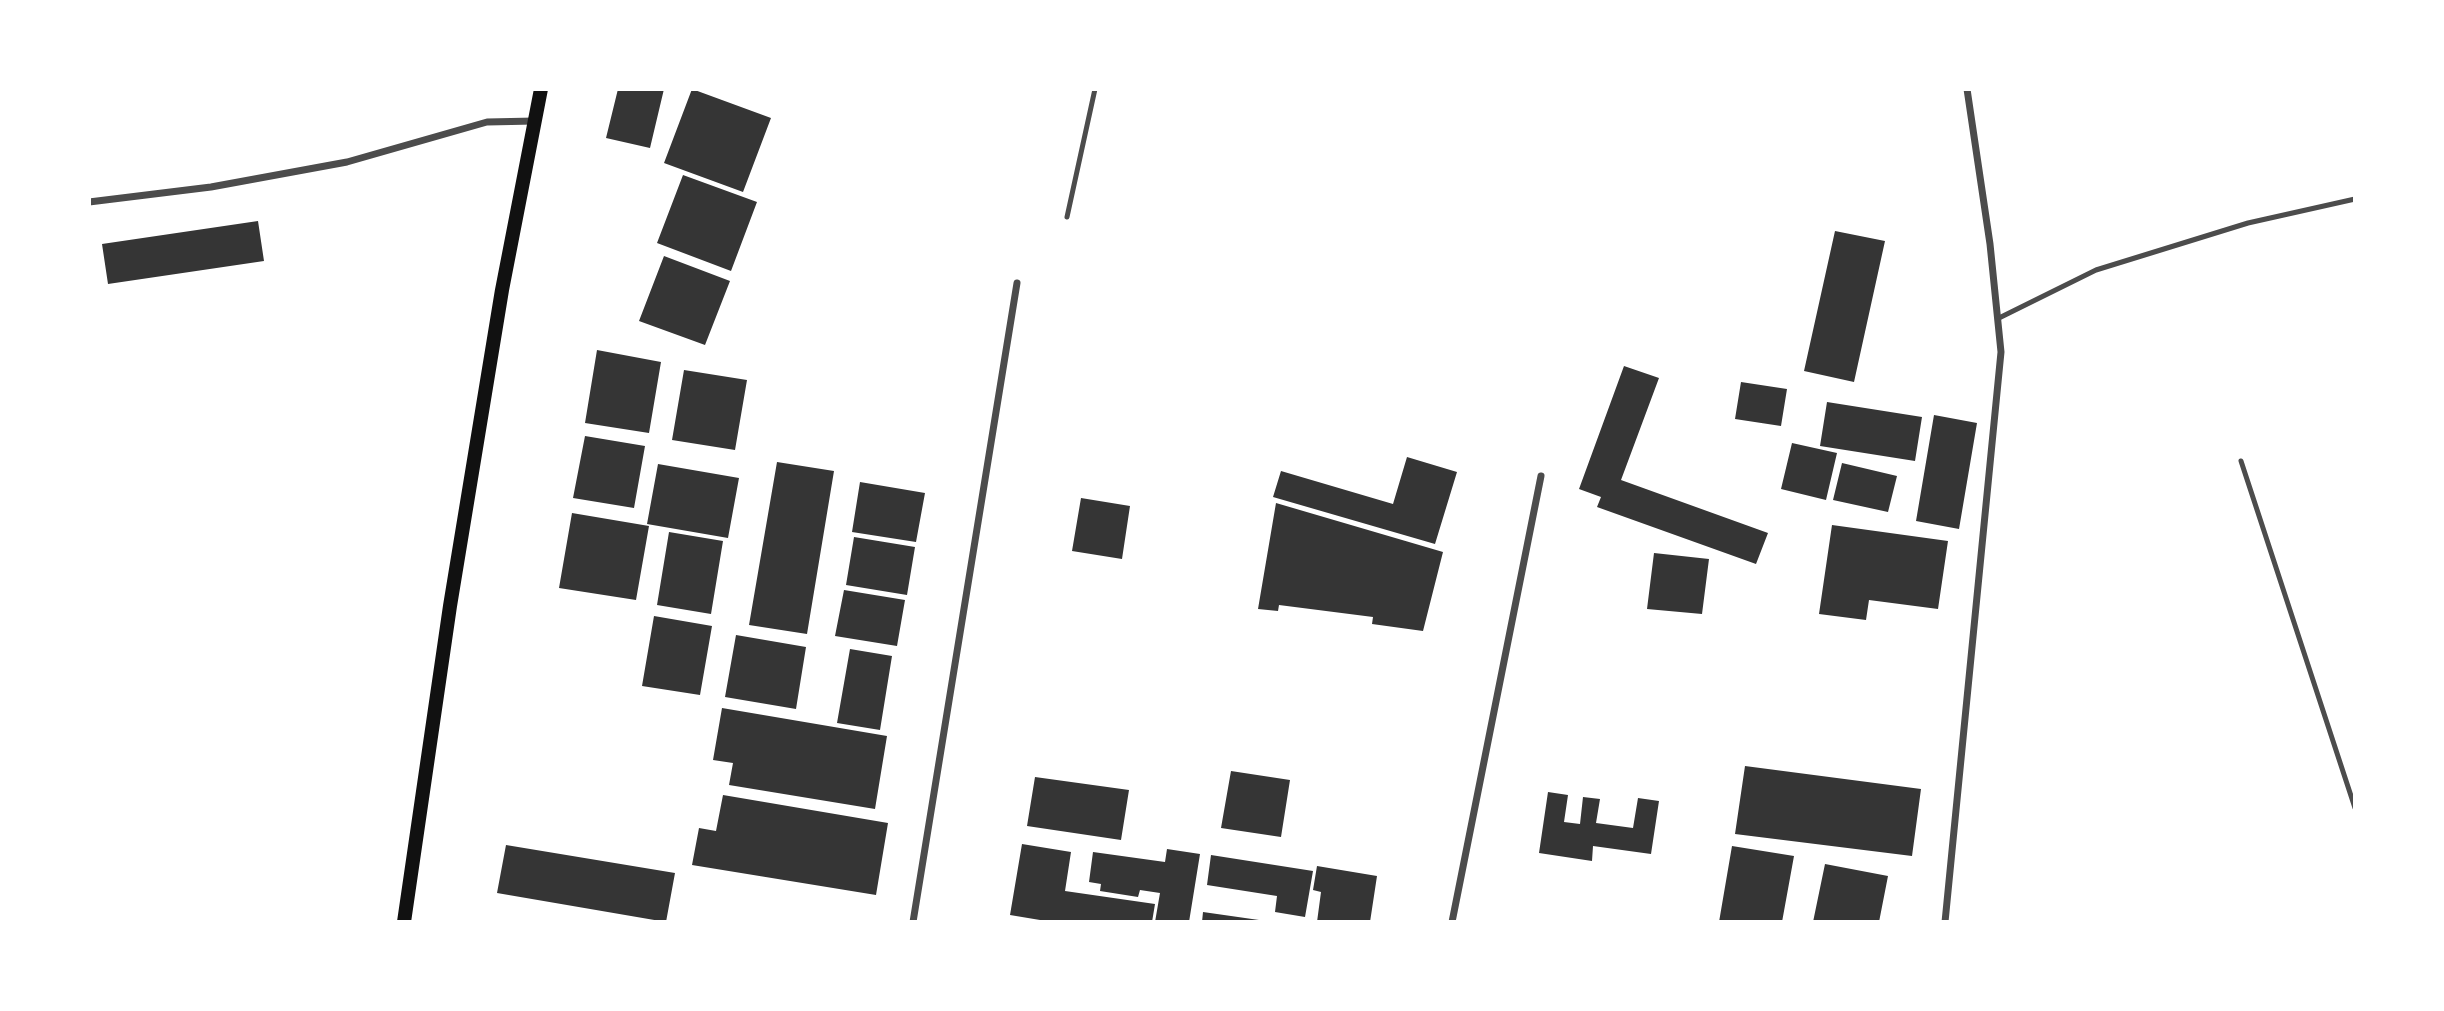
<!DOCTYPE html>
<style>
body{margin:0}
#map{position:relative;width:2444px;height:1011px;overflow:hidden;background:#fff;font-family:Mulish,sans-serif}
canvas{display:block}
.frame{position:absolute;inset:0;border:91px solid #fff;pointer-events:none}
</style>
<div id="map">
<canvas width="2444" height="1011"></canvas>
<div class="frame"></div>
</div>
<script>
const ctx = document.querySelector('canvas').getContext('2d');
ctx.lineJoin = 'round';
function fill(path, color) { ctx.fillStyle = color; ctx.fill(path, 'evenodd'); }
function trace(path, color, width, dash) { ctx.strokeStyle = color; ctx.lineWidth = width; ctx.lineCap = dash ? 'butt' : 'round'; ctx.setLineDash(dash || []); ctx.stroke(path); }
fill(new Path2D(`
 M 618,89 L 664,89 L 650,148 L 606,138 Z
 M 692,89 L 771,118 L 743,192 L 664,163 Z
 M 683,175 L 757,202 L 731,271 L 657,243 Z
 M 258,221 L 264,261 L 108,284 L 102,244 Z
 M 1835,231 L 1885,241 L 1854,382 L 1804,371 Z
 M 664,256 L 730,281 L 705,345 L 639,321 Z
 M 597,350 L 661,362 L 649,433 L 585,423 Z
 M 1624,366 L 1659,378 L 1621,480 L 1768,533 L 1756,564 L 1597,507 L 1601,497 L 1579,489 Z
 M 684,370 L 747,380 L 735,450 L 672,440 Z
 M 1741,382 L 1787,389 L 1781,426 L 1735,419 Z
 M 1827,402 L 1922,417 L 1915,461 L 1820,446 Z
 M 1934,415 L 1977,423 L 1959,529 L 1916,521 Z
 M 585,436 L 645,446 L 634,508 L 573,498 Z
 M 1792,443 L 1837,453 L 1826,500 L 1781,489 Z
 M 1407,457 L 1457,472 L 1435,544 L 1273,497 L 1281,471 L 1393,504 Z
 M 777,462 L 834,471 L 807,634 L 749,625 Z
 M 1842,463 L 1897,476 L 1888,512 L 1833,500 Z
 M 658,464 L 739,478 L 728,538 L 647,524 Z
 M 860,482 L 925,493 L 916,542 L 852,532 Z
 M 1081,498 L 1130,506 L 1122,559 L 1072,551 Z
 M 1276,503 L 1443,552 L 1423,631 L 1372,624 L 1373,617 L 1279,605 L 1278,611 L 1258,609 Z
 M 572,513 L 649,526 L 636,600 L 559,588 Z
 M 1832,525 L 1948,541 L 1938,609 L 1869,600 L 1866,620 L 1819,614 Z
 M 669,532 L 723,541 L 711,614 L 657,605 Z
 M 854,537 L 915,547 L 907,595 L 846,585 Z
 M 1654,553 L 1709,559 L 1702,614 L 1647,609 Z
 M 844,590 L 905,600 L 897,646 L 835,636 Z
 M 654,616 L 712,626 L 700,695 L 642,686 Z
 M 736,635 L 806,647 L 796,709 L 725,697 Z
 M 850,649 L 892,656 L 880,730 L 837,723 Z
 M 722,708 L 887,736 L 875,809 L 729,785 L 733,763 L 713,760 Z
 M 1745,766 L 1921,789 L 1912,856 L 1735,834 Z
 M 1231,771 L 1290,780 L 1281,837 L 1221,828 Z
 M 1035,777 L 1129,790 L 1121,840 L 1027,826 Z
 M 1548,792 L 1568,795 L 1564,822 L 1580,824 L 1583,797 L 1600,799 L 1596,823 L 1633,828 L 1638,798 L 1659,801 L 1651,854 L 1593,846 L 1592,861 L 1539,853 Z
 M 723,795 L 888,823 L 876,895 L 692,865 L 699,828 L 716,831 Z
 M 1022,844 L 1071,852 L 1065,891 L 1155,904 L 1152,922 L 1052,922 L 1010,915 Z
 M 506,845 L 675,873 L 666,922 L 497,893 Z
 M 1732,846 L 1794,856 L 1782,922 L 1719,922 Z
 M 1167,849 L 1200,854 L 1189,922 L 1155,922 L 1160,893 L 1140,890 L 1138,897 L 1100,891 L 1101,884 L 1089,882 L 1093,852 L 1165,862 Z
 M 1211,855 L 1313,871 L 1305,917 L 1275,912 L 1277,896 L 1207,885 Z
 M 1825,864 L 1888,876 L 1879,922 L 1813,922 Z
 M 1317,866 L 1377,876 L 1370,922 L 1317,922 L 1321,892 L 1313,890 Z
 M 1203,912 L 1259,920 L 1259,922 L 1202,922 Z`), '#353535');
trace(new Path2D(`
 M 1067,217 L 1095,89
 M 1999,318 L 2096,270 L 2248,223 L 2355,199
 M 2241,461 L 2355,808`), '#4c4c4c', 5);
trace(new Path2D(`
 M 89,202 L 211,187 L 347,162 L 487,122 L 535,121
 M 913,922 L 1017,283
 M 1452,922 L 1541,476
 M 1945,922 L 2001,352 L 1990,244 L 1967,89`), '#4c4c4c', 7);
trace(new Path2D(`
 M 404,922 L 450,606 L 502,290 L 541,89`), '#111', 14);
</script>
